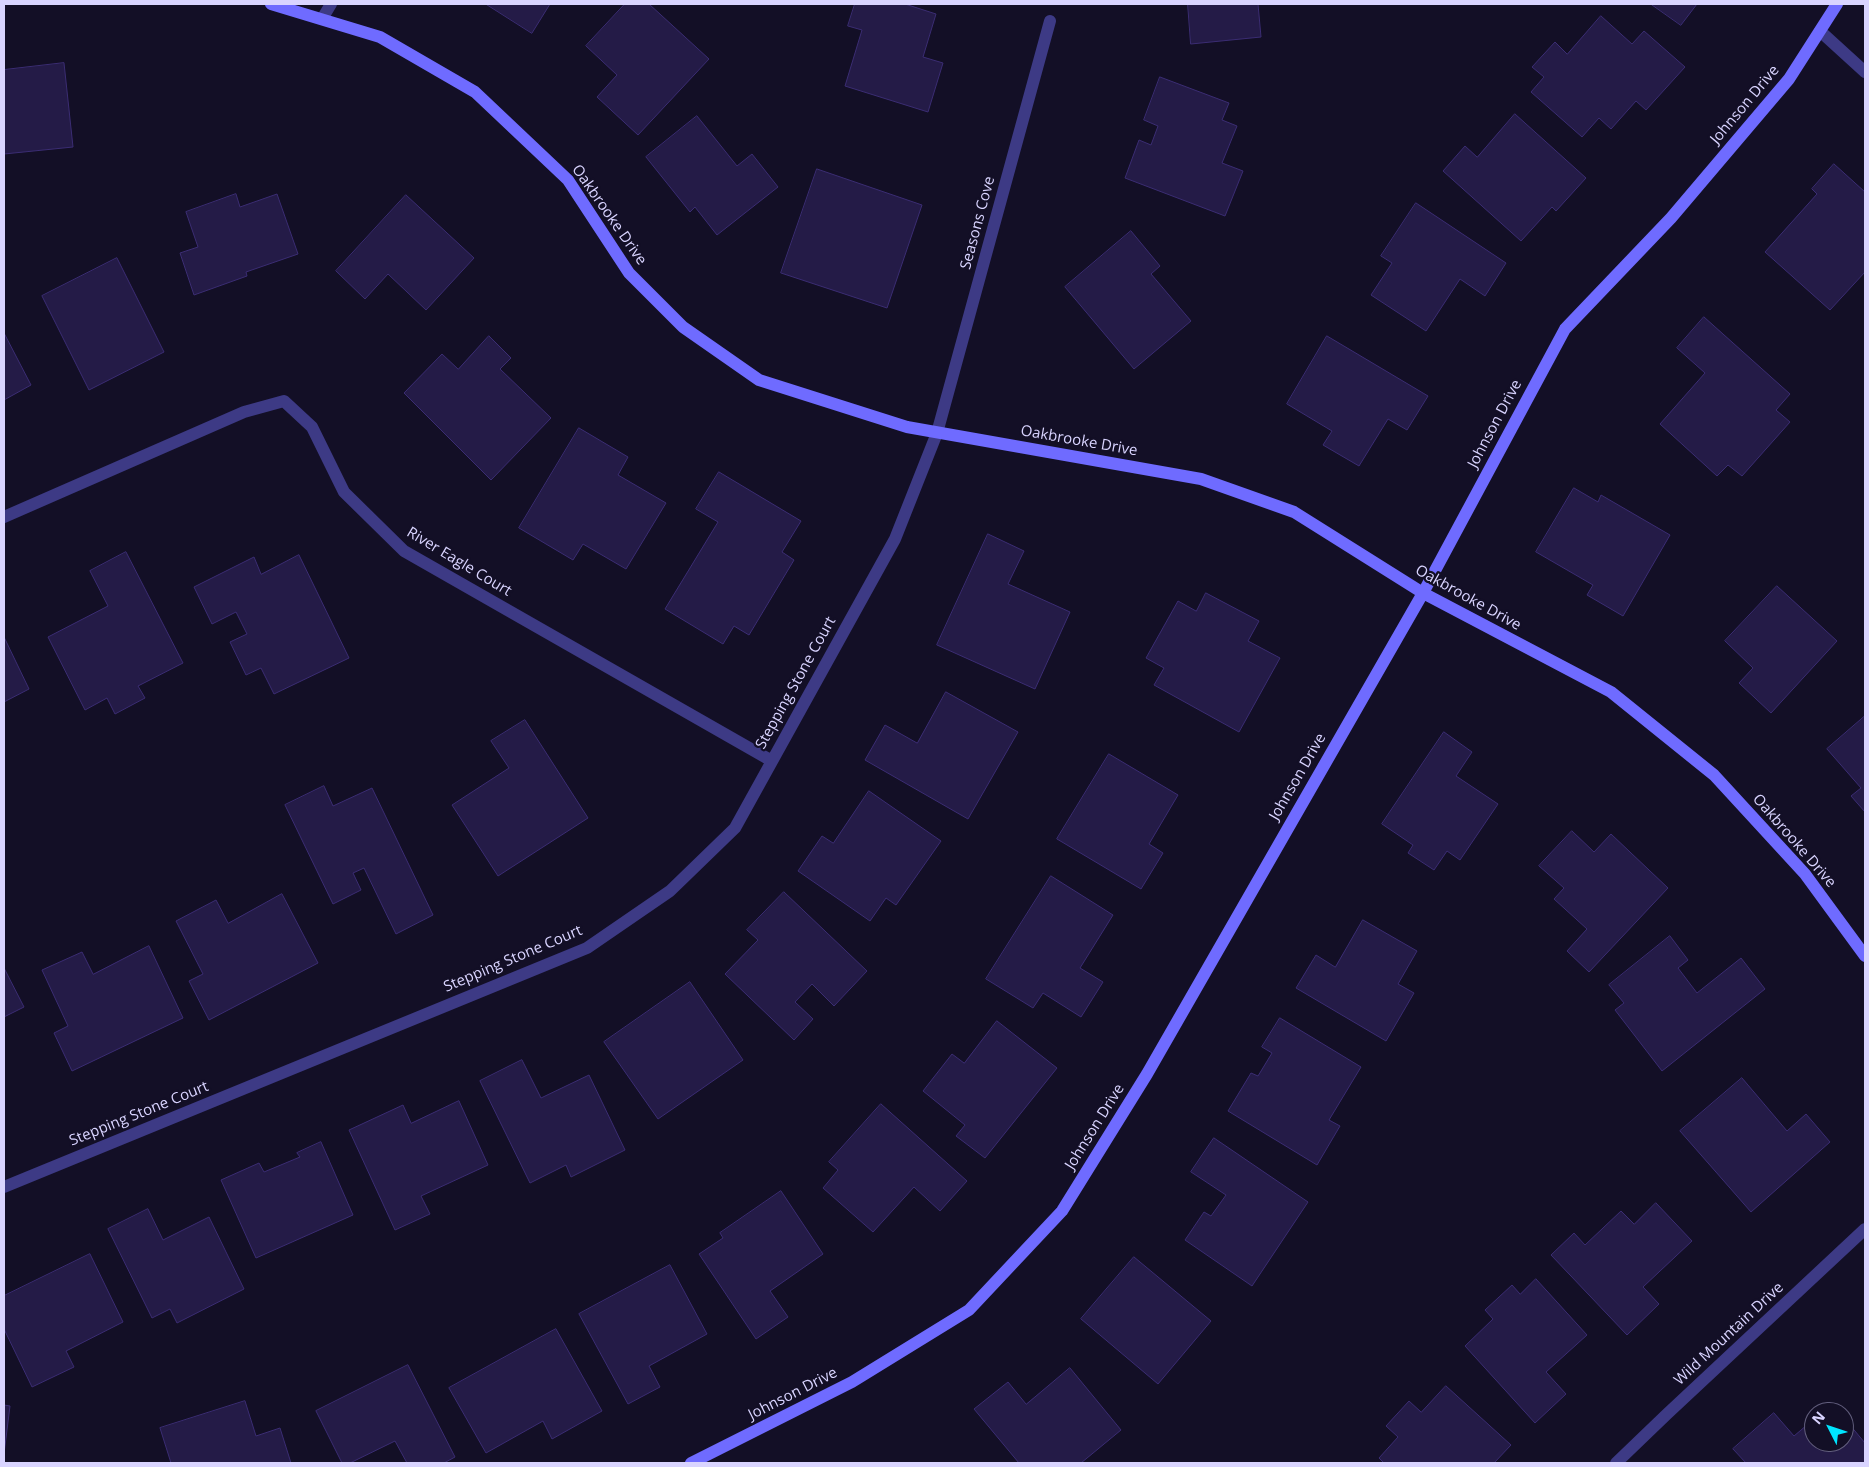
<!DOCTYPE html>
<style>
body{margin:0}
#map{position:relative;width:1869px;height:1467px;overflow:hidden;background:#130f26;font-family:"Open Sans",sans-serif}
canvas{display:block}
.frame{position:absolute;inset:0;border:5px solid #d9d4ff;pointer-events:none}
.north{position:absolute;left:1804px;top:1402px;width:50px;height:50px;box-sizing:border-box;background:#130f26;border:1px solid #625e7d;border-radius:50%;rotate:311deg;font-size:14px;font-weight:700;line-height:20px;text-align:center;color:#d9d4ff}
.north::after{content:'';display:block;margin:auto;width:18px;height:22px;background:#00e5ff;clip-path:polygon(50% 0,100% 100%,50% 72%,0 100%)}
</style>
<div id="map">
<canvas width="1869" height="1467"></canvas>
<div class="frame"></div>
<div class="north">N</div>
</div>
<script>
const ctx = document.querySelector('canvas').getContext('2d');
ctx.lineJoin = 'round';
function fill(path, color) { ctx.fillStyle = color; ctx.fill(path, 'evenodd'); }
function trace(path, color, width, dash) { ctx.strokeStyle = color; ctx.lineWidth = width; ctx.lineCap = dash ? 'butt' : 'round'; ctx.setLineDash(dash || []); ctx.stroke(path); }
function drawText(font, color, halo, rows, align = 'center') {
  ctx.font = font + ' "Open Sans",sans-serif'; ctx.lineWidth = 4.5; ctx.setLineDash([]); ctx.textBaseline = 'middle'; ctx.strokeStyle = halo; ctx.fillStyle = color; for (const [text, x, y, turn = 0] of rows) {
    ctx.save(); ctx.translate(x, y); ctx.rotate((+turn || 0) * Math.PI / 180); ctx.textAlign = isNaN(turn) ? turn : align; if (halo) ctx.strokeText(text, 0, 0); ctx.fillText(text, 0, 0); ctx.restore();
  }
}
const building = new Path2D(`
 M 486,4 L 550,4 L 532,33 Z
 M 625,4 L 649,4 L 709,59 L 638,135 L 597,97 L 617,75 L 586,46 Z
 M 855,4 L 905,4 L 936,14 L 923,57 L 943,63 L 928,112 L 845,86 L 862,30 L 848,26 Z
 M 1188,4 L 1258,4 L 1261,37 L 1191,44 Z
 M 1651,4 L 1697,4 L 1681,25 Z
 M 1601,16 L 1632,44 L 1644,31 L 1685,67 L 1646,110 L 1636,101 L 1611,129 L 1599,118 L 1582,137 L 1531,92 L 1544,77 L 1532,67 L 1555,42 L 1567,54 Z
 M 64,63 L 73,147 L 4,154 L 4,70 Z
 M 1160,77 L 1229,103 L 1222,120 L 1237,126 L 1222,163 L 1243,171 L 1225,216 L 1125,178 L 1139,140 L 1151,145 L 1158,126 L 1144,120 Z
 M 1515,114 L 1586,178 L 1556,211 L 1552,207 L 1521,241 L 1443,171 L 1465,146 L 1477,157 Z
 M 697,116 L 737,166 L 752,154 L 778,187 L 717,235 L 695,207 L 690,212 L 646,157 Z
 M 1834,164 L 1865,192 L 1865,272 L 1830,310 L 1765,252 L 1817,194 L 1812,189 Z
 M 817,169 L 922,205 L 887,308 L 781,273 Z
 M 236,194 L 240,207 L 277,194 L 298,254 L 246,272 L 247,276 L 194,295 L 180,253 L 198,247 L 186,212 Z
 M 406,195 L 474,258 L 426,310 L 388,274 L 365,299 L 336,271 Z
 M 1416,203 L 1506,263 L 1485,296 L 1460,279 L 1426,331 L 1371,295 L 1392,263 L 1381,256 Z
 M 1131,231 L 1160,266 L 1151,274 L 1191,321 L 1134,369 L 1065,287 Z
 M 117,258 L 164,352 L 89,390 L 42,296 Z
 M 1704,317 L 1790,394 L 1776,410 L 1790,422 L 1742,476 L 1728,465 L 1717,476 L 1660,424 L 1705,373 L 1677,348 Z
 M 4,333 L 31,385 L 4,400 Z
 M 489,336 L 511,358 L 500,369 L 551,418 L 491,480 L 404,393 L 442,354 L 458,369 Z
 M 1327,336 L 1428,396 L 1407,430 L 1388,419 L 1359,466 L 1323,445 L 1332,431 L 1287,404 Z
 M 579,428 L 628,457 L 618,475 L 666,503 L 626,569 L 583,544 L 573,560 L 519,528 Z
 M 719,472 L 801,521 L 782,552 L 794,560 L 749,635 L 734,626 L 723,644 L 665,609 L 718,522 L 696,509 Z
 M 1574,488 L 1598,502 L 1601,495 L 1670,535 L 1623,616 L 1587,595 L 1593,585 L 1536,552 Z
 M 988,534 L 1024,551 L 1008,584 L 1070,612 L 1035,689 L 937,645 Z
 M 126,552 L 183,663 L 138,686 L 145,698 L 115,714 L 107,698 L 85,710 L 48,637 L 108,606 L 90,571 Z
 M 299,555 L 349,658 L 274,694 L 261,668 L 246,675 L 230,642 L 247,634 L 236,612 L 212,624 L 194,587 L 254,557 L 261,574 Z
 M 1777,586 L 1837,641 L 1771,713 L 1739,683 L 1753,668 L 1725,641 Z
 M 1206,593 L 1259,621 L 1248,641 L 1280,658 L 1239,732 L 1154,685 L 1164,668 L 1146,658 L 1178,601 L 1196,611 Z
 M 4,637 L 29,689 L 4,702 Z
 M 946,692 L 1018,732 L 968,819 L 865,760 L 885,725 L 917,743 Z
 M 1865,716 L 1865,812 L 1851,796 L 1861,788 L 1827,749 Z
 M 525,720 L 588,818 L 498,876 L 452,805 L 509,768 L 491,741 Z
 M 1444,732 L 1472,752 L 1456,776 L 1498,804 L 1460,860 L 1447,851 L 1434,870 L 1408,853 L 1413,845 L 1382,824 Z
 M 1109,754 L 1178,795 L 1149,844 L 1163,853 L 1141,889 L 1057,839 Z
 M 324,786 L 333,806 L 372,788 L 433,915 L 396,934 L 364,868 L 353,873 L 361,890 L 333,904 L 285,805 Z
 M 869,791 L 941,841 L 896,905 L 886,898 L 870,921 L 798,871 L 822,836 L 833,843 Z
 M 1572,831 L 1594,852 L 1611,834 L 1668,888 L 1589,972 L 1567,951 L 1587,929 L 1554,899 L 1564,888 L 1539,866 Z
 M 1051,876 L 1113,915 L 1080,968 L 1103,982 L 1081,1017 L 1043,993 L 1033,1008 L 986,979 Z
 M 784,892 L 867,971 L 834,1006 L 812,984 L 795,1002 L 813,1019 L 794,1040 L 725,974 L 758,940 L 747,930 Z
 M 282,894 L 318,963 L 209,1020 L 189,981 L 203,974 L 176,921 L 216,900 L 228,923 Z
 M 1363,920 L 1417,951 L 1398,984 L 1414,993 L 1386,1041 L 1296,988 L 1316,955 L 1335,967 Z
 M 1670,936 L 1688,960 L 1678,968 L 1697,993 L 1741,958 L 1765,989 L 1662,1071 L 1615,1010 L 1624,1003 L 1609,985 Z
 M 149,946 L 183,1018 L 72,1071 L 54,1033 L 68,1026 L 42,970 L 82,952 L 93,974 Z
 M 4,968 L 24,1007 L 4,1017 Z
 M 690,982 L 743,1060 L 658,1119 L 604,1042 Z
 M 1280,1018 L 1361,1067 L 1329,1120 L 1340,1126 L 1317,1165 L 1228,1111 L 1251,1073 L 1258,1076 L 1272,1053 L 1262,1047 Z
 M 997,1021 L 1057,1068 L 985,1158 L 956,1136 L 965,1125 L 923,1091 L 952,1054 L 964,1063 Z
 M 522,1060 L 541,1098 L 589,1075 L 625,1150 L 571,1177 L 566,1165 L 530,1183 L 480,1081 Z
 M 1742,1078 L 1787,1131 L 1806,1114 L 1830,1142 L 1751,1212 L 1680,1131 Z
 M 459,1101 L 488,1165 L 421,1196 L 430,1214 L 395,1230 L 349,1130 L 403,1105 L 411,1123 Z
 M 881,1104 L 967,1181 L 940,1211 L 914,1187 L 873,1232 L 823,1188 L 838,1170 L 829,1162 Z
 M 1214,1138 L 1308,1202 L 1252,1286 L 1185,1240 L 1204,1212 L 1211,1216 L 1226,1195 L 1191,1172 Z
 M 321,1142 L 353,1215 L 256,1258 L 221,1180 L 259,1163 L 264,1172 L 300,1157 L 297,1153 Z
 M 781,1191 L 823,1254 L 770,1291 L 788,1317 L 756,1339 L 699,1254 L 723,1238 L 720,1233 Z
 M 1656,1203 L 1692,1241 L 1643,1287 L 1659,1304 L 1627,1335 L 1551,1255 L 1574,1233 L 1585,1245 L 1621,1211 L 1634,1224 Z
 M 148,1209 L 163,1240 L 209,1217 L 244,1289 L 177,1323 L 170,1309 L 152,1318 L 108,1229 Z
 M 90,1254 L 123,1322 L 66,1351 L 74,1367 L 32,1387 L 4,1329 L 4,1296 Z
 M 1134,1257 L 1211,1321 L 1158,1384 L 1081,1319 Z
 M 670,1265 L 707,1334 L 649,1366 L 660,1387 L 628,1404 L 579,1314 Z
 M 1536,1279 L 1587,1335 L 1546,1372 L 1566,1394 L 1535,1423 L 1465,1346 L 1493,1319 L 1485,1310 L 1512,1285 L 1520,1294 Z
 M 556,1329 L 602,1411 L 552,1439 L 543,1421 L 486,1453 L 449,1388 Z
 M 408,1365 L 455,1457 L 444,1463 L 407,1463 L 395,1441 L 350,1463 L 342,1463 L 316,1411 Z
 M 1070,1368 L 1121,1430 L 1081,1463 L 1019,1463 L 974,1409 L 1008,1382 L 1026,1404 Z
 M 1446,1386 L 1511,1445 L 1494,1463 L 1384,1463 L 1379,1458 L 1398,1437 L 1386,1426 L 1409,1401 L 1421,1412 Z
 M 245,1401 L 256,1436 L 280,1428 L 291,1463 L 171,1463 L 160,1428 Z
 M 1831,1403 L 1839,1412 L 1821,1412 Z
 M 4,1405 L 10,1406 L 4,1454 Z
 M 1774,1413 L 1794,1436 L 1814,1419 L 1814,1442 L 1844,1442 L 1844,1418 L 1865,1443 L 1865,1463 L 1746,1463 L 1733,1449 Z`);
fill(building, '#241b47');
trace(building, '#3b2d73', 1);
trace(new Path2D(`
 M 322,19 L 331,4
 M 1820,31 L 1865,72
 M 4,517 L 244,412 L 284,401 L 312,427 L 344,492 L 404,551 L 772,761
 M 4,1187 L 587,948 L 670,891 L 735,828 L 895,539 L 937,433 L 1050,21
 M 1616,1463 L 1667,1414 L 1865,1229`), '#3d3a85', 12);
trace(new Path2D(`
 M 271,4 L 380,37 L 475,92 L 568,180 L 629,273 L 683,327 L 759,380 L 907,427 L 1201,479 L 1294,512 L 1423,593 L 1611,692 L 1714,775 L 1805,874 L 1865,956
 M 691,1463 L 852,1382 L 969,1310 L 1062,1211 L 1147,1074 L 1423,593 L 1565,329 L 1671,218 L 1789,79 L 1837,4`), '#6f6bff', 12);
drawText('15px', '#d9d4ff', '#130f26', [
 ["Johnson Drive",1745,105,-50],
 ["Oakbrooke Drive",609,215,55],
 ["Seasons Cove",978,223,-75],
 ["Johnson Drive",1495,424,-62],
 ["Oakbrooke Drive",1079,441,10],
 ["River Eagle Court",459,562,31],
 ["Oakbrooke Drive",1468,598,29],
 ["Stepping Stone Court",796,683,-61],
 ["Johnson Drive",1298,777,-60],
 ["Oakbrooke Drive",1794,841,49],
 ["Stepping Stone Court",513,959,-23],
 ["Stepping Stone Court",139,1114,-22],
 ["Johnson Drive",1095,1127,-58],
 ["Wild Mountain Drive",1729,1334,-43],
 ["Johnson Drive",793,1394,-27]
]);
</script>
